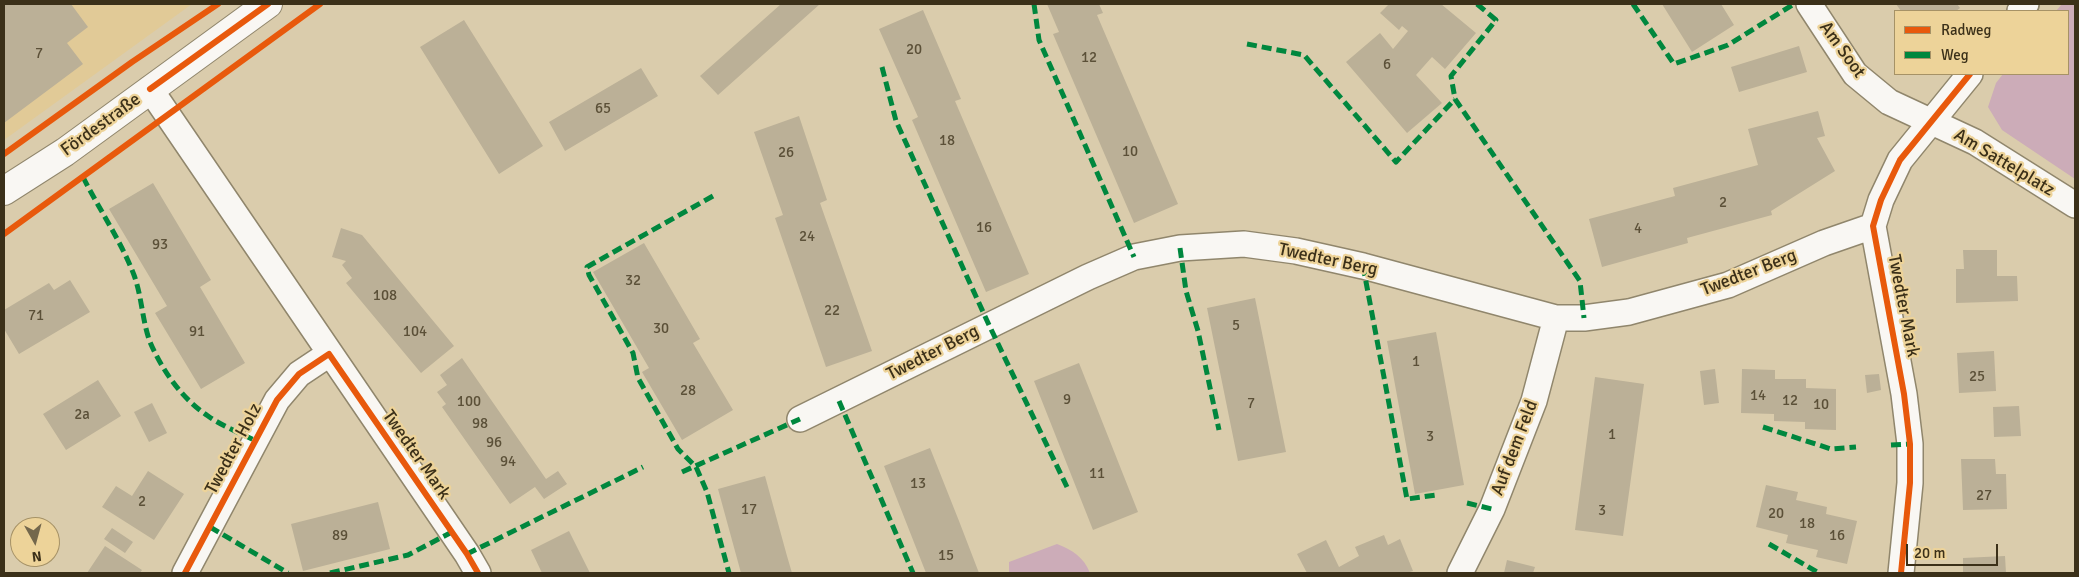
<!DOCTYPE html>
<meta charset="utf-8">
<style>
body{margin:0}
#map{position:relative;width:2079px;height:577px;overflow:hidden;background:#daccac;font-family:Signika,sans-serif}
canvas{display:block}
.frame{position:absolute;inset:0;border:5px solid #3b3019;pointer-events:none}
.legend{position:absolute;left:1894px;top:10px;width:175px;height:65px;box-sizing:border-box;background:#edd399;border:1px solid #a69266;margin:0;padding:6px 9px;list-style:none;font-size:15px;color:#3b3019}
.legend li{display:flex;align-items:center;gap:10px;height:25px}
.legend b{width:25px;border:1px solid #a69266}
.north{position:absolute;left:10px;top:517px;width:50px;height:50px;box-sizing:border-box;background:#edd399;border:1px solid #a69266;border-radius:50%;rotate:173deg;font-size:14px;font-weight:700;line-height:20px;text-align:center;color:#3b3019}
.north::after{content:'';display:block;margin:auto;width:18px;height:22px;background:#73674c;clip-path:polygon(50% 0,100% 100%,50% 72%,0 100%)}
.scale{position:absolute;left:1906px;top:544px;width:92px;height:22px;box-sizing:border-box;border:2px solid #3b3019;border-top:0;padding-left:6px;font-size:15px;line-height:18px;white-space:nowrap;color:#3b3019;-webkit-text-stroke:4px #edd399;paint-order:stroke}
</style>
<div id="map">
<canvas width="2079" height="577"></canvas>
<div class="frame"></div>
<ul class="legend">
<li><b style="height:6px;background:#e8590c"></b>Radweg</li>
<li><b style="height:6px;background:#00873e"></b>Weg</li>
</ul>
<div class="north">N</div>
<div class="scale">20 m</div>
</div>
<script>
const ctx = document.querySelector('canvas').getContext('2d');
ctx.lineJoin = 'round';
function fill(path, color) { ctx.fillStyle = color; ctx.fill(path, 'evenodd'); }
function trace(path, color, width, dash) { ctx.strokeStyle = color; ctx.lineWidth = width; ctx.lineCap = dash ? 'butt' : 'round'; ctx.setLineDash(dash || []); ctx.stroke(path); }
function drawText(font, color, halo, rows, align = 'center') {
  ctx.font = font + ' Signika,sans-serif'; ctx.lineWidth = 4.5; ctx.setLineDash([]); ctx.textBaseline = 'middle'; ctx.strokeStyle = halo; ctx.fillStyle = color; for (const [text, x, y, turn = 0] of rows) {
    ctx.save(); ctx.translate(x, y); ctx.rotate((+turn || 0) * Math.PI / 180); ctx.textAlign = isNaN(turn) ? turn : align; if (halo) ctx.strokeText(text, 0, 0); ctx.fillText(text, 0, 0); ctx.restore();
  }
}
fill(new Path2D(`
 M 4,4 L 192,4 L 4,140 Z`), '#e1ca97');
fill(new Path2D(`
 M 2062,4 L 2075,4 L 2075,179 L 2002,130 L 1988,107 L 1996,83 L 2003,74 L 2068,74 L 2068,11 L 2056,11 Z
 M 1057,544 C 1072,550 1084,557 1090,573 L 1009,573 L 1009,562 Z`), '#ccacb8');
fill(new Path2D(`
 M 4,4 L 71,4 L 88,27 L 67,43 L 83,64 L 4,123 Z
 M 781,4 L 820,4 L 718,95 L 700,76 Z
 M 1047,4 L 1099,4 L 1103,13 L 1097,15 L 1178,204 L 1134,223 L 1053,34 L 1059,32 Z
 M 1389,4 L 1441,4 L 1476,33 L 1445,69 L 1432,57 L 1416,75 L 1442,103 L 1407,133 L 1346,62 L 1380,33 L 1393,49 L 1408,31 L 1402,26 L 1399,30 L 1380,13 Z
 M 1662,4 L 1721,4 L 1734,25 L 1692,52 Z
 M 1896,4 L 1957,4 L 1960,8 L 1956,11 L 1901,11 Z
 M 923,10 L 961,99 L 955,101 L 1029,274 L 986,292 L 912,120 L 918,117 L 879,29 Z
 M 464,20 L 543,146 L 499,174 L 420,47 Z
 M 1799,46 L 1807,72 L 1739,92 L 1731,67 Z
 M 641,68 L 658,96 L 565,151 L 549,122 Z
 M 1818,111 L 1825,136 L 1817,138 L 1835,171 L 1771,211 L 1772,215 L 1687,238 L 1688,243 L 1602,267 L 1589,219 L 1675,196 L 1673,188 L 1758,165 L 1748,129 Z
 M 799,116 L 827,200 L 820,203 L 872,351 L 826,367 L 775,218 L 783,215 L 754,132 Z
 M 153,183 L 211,280 L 200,287 L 245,363 L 201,389 L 155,313 L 167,306 L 109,209 Z
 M 341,228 L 362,235 L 454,346 L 421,373 L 346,283 L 352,278 L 342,265 L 346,261 L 332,257 Z
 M 644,243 L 700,339 L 693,343 L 733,410 L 682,440 L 642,372 L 649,368 L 593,272 Z
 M 1963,250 L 1997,250 L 1997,276 L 2017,276 L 2018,301 L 1956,303 L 1956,269 L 1964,269 Z
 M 70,280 L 90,312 L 19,354 L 4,329 L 4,310 L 49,283 L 54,290 Z
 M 1255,298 L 1286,452 L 1238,461 L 1207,308 Z
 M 1436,332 L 1464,485 L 1415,494 L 1387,341 Z
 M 1994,351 L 1996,391 L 1959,393 L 1957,353 Z
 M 462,358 L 546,479 L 558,471 L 567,484 L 544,499 L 535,487 L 510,504 L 442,407 L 446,404 L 437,392 L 447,385 L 440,375 Z
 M 1079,363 L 1138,512 L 1093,530 L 1034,381 Z
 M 1715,369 L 1719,403 L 1704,405 L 1700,371 Z
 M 1742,369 L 1775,370 L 1775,379 L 1806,379 L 1806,388 L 1836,389 L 1836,430 L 1805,429 L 1805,422 L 1774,421 L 1774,414 L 1741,413 Z
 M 1879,374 L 1881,390 L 1867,393 L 1865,375 Z
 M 1595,377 L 1644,384 L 1623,536 L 1575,530 Z
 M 98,380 L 121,416 L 66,450 L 43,414 Z
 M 152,403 L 167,433 L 149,442 L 134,412 Z
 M 2019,406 L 2021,436 L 1994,437 L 1993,407 Z
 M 930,448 L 959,521 L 979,573 L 926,573 L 884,466 Z
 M 1961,459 L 1995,459 L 1996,474 L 2006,474 L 2007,509 L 1963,510 Z
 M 148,471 L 184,494 L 154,540 L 102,507 L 116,486 L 132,496 Z
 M 765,476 L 787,556 L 792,573 L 741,573 L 718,489 Z
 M 1766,485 L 1798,492 L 1796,500 L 1827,507 L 1826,514 L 1857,521 L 1847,564 L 1816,557 L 1818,550 L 1786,543 L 1788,535 L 1756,527 Z
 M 378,502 L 390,549 L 303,571 L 291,524 Z
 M 112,528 L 133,542 L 125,553 L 104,539 Z
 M 569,531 L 590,573 L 542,573 L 531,550 Z
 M 1384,535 L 1388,545 L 1400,539 L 1413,571 L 1406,573 L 1307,573 L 1297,554 L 1326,540 L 1339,567 L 1359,556 L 1355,547 Z
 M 105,546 L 142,570 L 140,573 L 87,573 Z
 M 2005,556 L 2006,573 L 1963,573 L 1963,558 Z
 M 1507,560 L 1535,567 L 1533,573 L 1504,573 Z`), '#bbb097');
const minor = new Path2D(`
 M 1809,4 L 1855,74 L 1889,102 L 1975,142 L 2075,205
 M 2020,11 L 2026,4
 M 150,89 L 467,554 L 478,573
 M 800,419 L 1088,277 L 1134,257 L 1180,248 L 1244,244 L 1296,251 L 1363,266 L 1556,318 L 1584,318 L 1629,312 L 1728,285 L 1824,243 L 1873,226
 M 185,573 L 277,400 L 299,374 L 329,354
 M 1460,573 L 1492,509 L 1534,401 L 1556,318
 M 1901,573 L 1910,483 L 1910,444 L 1904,394 L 1873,226 L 1881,200 L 1900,160 L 1970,74`);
const secondary = new Path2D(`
 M 4,191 L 65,152 L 268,4`);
trace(minor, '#90866c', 28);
trace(secondary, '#90866c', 30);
trace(minor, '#f9f7f3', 25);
trace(secondary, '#f9f7f3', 28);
trace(new Path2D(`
 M 1034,4 L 1039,40 L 1134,257
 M 1477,4 L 1496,20 L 1451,76 L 1455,99 L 1580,281 L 1584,318
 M 1633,4 L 1674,64 L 1728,45 L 1794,4
 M 1247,44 L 1304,55 L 1396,162 L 1455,99
 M 882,67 L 896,121 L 989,325 L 1067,487
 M 83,177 C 99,209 121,241 134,275 C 142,297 142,320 150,342 C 162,370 182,399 208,416 C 222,426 240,433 256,441
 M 713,196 L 587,267 L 589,275 L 633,353 L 638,378 L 678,449 L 696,467 L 707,492 L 729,573
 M 1180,248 L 1186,291 L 1198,331 L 1219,430
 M 1363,266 L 1407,499 L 1436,495
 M 839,401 L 913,573
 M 1763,427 L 1831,449 L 1856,447
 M 1891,445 L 1910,444
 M 682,472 L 800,419
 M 1467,503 L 1492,509
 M 210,527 L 288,573
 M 1769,544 L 1819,573
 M 467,554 L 643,467
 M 330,573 L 408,555 L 452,532`), '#00873e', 5, [10, 5]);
trace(new Path2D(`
 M 150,89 L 268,4
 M 4,154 L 132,62 L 218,4
 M 4,234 L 320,4
 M 185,573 L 277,400 L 299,374 L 329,354 L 467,554 L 478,573
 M 1901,573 L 1910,483 L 1910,444 L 1904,394 L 1873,226 L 1881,200 L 1900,160 L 1970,74`), '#e8590c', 6);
drawText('15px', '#5b5038', null, [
 ["20",914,50],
 ["7",39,54],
 ["12",1089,58],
 ["6",1387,65],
 ["65",603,109],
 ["18",947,141],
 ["10",1130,152],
 ["26",786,153],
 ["2",1723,203],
 ["16",984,228],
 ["4",1638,229],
 ["24",807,237],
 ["93",160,245],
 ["32",633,281],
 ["108",385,296],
 ["22",832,311],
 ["71",36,316],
 ["5",1236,326],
 ["30",661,329],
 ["91",197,332],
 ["104",415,332],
 ["1",1416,362],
 ["25",1977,377],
 ["28",688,391],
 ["14",1758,396],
 ["9",1067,400],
 ["12",1790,401],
 ["100",469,402],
 ["7",1251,404],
 ["10",1821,405],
 ["2a",82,415],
 ["98",480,424],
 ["1",1612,435],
 ["3",1430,437],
 ["96",494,443],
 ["94",508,462],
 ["11",1097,474],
 ["13",918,484],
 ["27",1984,496],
 ["2",142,502],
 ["17",749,510],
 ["3",1602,511],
 ["20",1776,514],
 ["18",1807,524],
 ["89",340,536],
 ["16",1837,536],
 ["15",946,556]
]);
drawText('18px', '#3b3019', '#edd399', [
 ["Am Soot",1842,50,54],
 ["Fördestraße",101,125,-36],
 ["Am Sattelplatz",2004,163,31],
 ["Twedter Berg",1328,260,12],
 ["Twedter Berg",1749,273,-21],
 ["Twedter Mark",1903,306,79],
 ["Twedter Berg",933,353,-27],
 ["Auf dem Feld",1515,448,-69],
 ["Twedter Holz",234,449,-62],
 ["Twedter Mark",416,455,55]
]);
</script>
